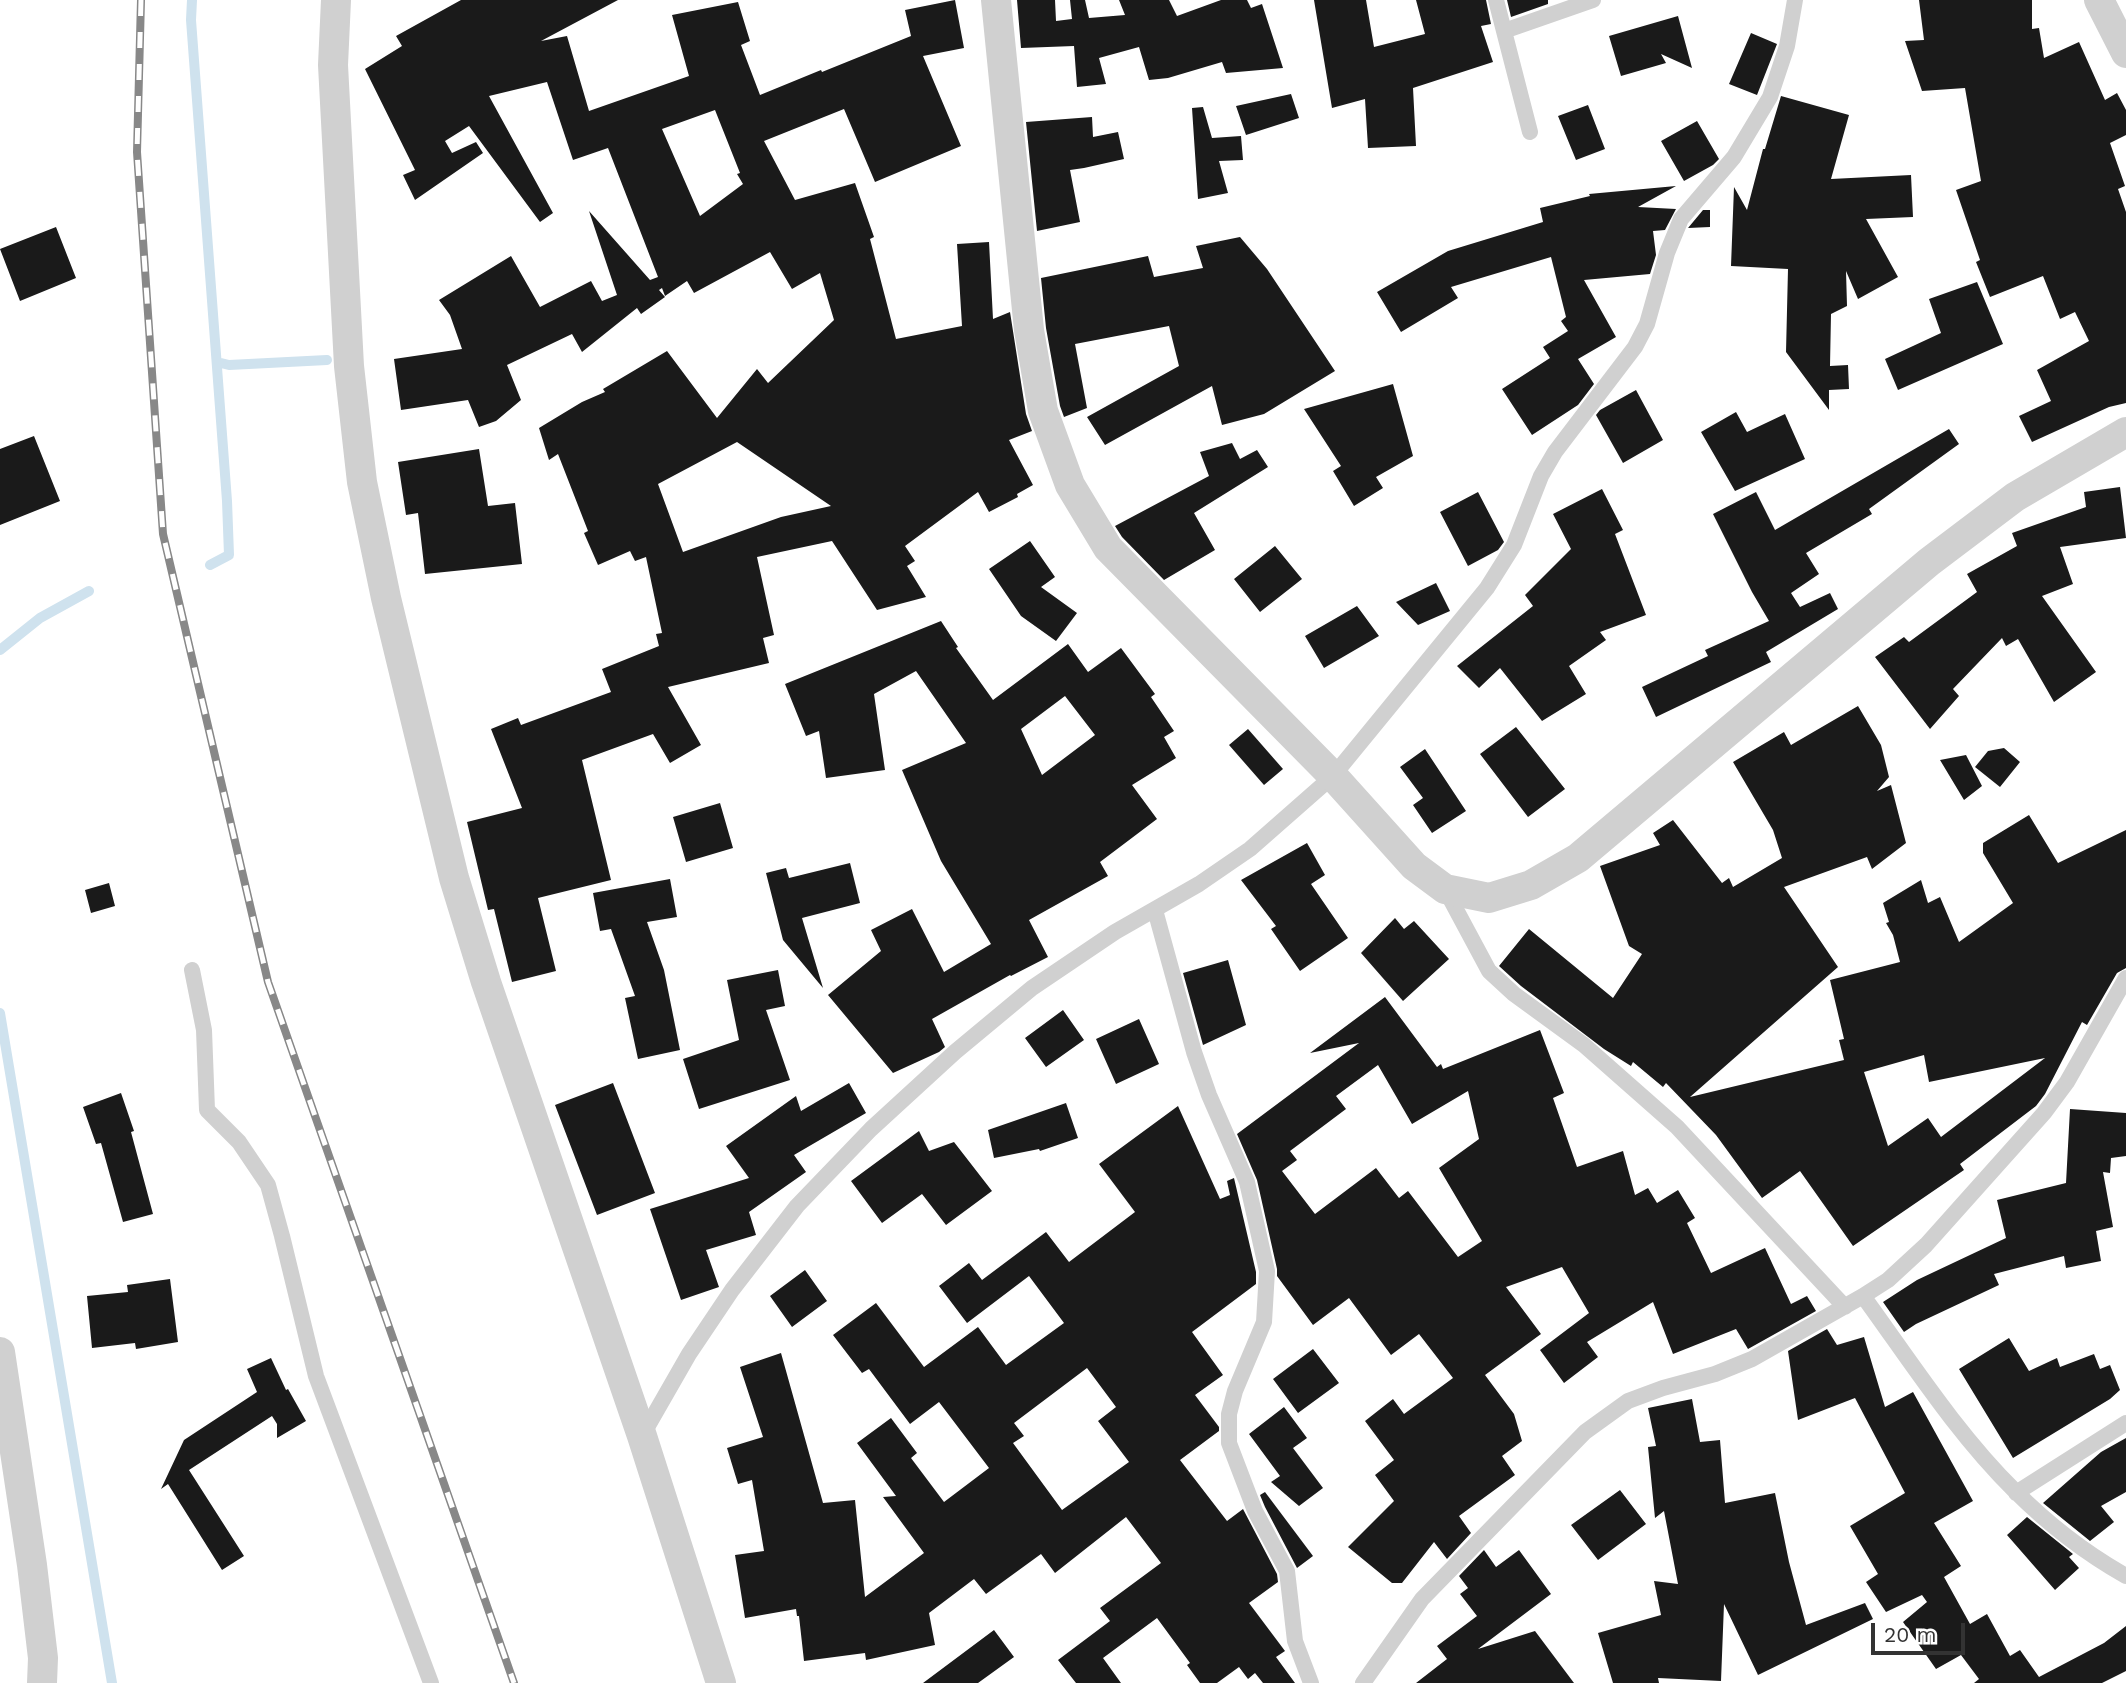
<!DOCTYPE html>
<style>
body{margin:0}
#map{position:relative;width:2126px;height:1683px;overflow:hidden;background:#fff;font-family:"Work Sans",sans-serif}
canvas{display:block}
.scale{position:absolute;left:1871px;top:1623px;width:94px;height:32px;box-sizing:border-box;border:4px solid #333;border-top:0;padding-left:9px;font-size:21px;line-height:24px;white-space:nowrap;color:#333;-webkit-text-stroke:5px #fff;paint-order:stroke}
</style>
<div id="map">
<canvas width="2126" height="1683"></canvas>
<div class="scale">20 m</div>
</div>
<script>
const ctx = document.querySelector('canvas').getContext('2d');
ctx.lineJoin = 'round';
function trace(path, color, width, dash) { ctx.strokeStyle = color; ctx.lineWidth = width; ctx.lineCap = dash ? 'butt' : 'round'; ctx.setLineDash(dash || []); ctx.stroke(path); }
function fill(path, color) { ctx.fillStyle = color; ctx.fill(path, 'evenodd'); }
trace(new Path2D(`
 M 192,0 L 191,20 L 227,501 L 229,555 L 210,565
 M 217,362 L 229,365 L 327,360
 M 0,650 L 40,618 L 89,591
 M 0,1013 L 112,1683`), '#cfe2ee', 10);
fill(new Path2D(`
 M 461,0 L 618,0 L 541,41 L 567,36 L 589,111 L 689,76 L 672,15 L 738,2 L 750,41 L 741,45 L 760,95 L 821,70 L 822,72 L 911,36 L 905,10 L 955,0 L 964,48 L 923,56 L 961,146 L 875,182 L 844,109 L 764,141 L 795,200 L 855,183 L 874,237 L 870,239 L 896,339 L 962,326 L 957,244 L 989,242 L 993,319 L 1010,312 L 1026,414 L 1032,431 L 1009,440 L 1033,485 L 1017,494 L 1018,497 L 989,512 L 978,492 L 905,546 L 915,561 L 907,566 L 926,597 L 877,610 L 832,541 L 757,557 L 774,635 L 763,638 L 769,663 L 668,687 L 701,745 L 670,763 L 653,734 L 582,760 L 611,880 L 538,898 L 556,971 L 512,982 L 494,909 L 488,910 L 467,822 L 522,808 L 491,729 L 518,718 L 521,725 L 611,692 L 602,669 L 659,646 L 656,634 L 662,633 L 646,557 L 635,561 L 630,551 L 598,565 L 584,533 L 588,531 L 558,454 L 549,460 L 539,428 L 582,402 L 605,392 L 603,389 L 667,351 L 717,418 L 757,369 L 768,383 L 834,320 L 820,273 L 792,289 L 770,252 L 694,293 L 687,281 L 665,296 L 662,288 L 659,290 L 665,297 L 641,314 L 637,308 L 582,352 L 572,334 L 507,365 L 521,400 L 496,421 L 479,427 L 468,400 L 401,410 L 394,359 L 462,349 L 450,315 L 439,300 L 511,256 L 540,307 L 591,281 L 602,301 L 617,295 L 589,211 L 650,280 L 658,277 L 608,148 L 573,160 L 547,82 L 489,96 L 553,213 L 540,222 L 469,126 L 445,141 L 452,153 L 476,142 L 483,153 L 415,200 L 403,175 L 415,170 L 365,69 L 402,46 L 396,36 ZM 715,110 L 740,173 L 737,174 L 743,184 L 700,216 L 662,129 ZM 737,442 L 831,506 L 781,517 L 683,552 L 658,484 Z
 M 1017,0 L 1055,0 L 1056,21 L 1072,19 L 1070,0 L 1085,0 L 1089,18 L 1125,15 L 1119,0 L 1169,0 L 1177,16 L 1221,0 L 1247,0 L 1251,8 L 1262,4 L 1283,68 L 1226,73 L 1222,62 L 1168,78 L 1149,80 L 1139,47 L 1099,58 L 1106,84 L 1077,87 L 1074,46 L 1021,48 Z
 M 1314,0 L 1366,0 L 1374,47 L 1425,34 L 1416,0 L 1486,0 L 1491,24 L 1481,26 L 1493,62 L 1413,88 L 1416,146 L 1368,148 L 1365,99 L 1332,108 Z
 M 1507,0 L 1548,0 L 1548,4 L 1511,17 Z
 M 1919,0 L 2032,0 L 2032,29 L 2039,28 L 2044,58 L 2079,42 L 2105,100 L 2117,93 L 2126,110 L 2126,135 L 2110,143 L 2125,186 L 2118,189 L 2126,212 L 2126,403 L 2109,407 L 2032,442 L 2019,416 L 2051,401 L 2037,370 L 2089,341 L 2075,312 L 2060,319 L 2043,276 L 1990,297 L 1976,262 L 1980,260 L 1956,190 L 1981,181 L 1965,88 L 1922,91 L 1905,41 L 1924,40 Z
 M 1678,16 L 1692,68 L 1661,54 L 1666,63 L 1621,76 L 1609,36 Z
 M 1751,33 L 1777,44 L 1757,95 L 1729,84 Z
 M 1291,94 L 1299,118 L 1246,135 L 1236,106 Z
 M 1781,96 L 1849,115 L 1831,179 L 1911,175 L 1913,217 L 1866,219 L 1898,277 L 1858,299 L 1846,271 L 1847,306 L 1831,314 L 1830,366 L 1848,365 L 1849,389 L 1829,390 L 1829,410 L 1786,352 L 1788,269 L 1731,266 L 1734,187 L 1747,210 L 1763,149 L 1765,149 Z
 M 1588,105 L 1605,149 L 1576,160 L 1558,116 Z
 M 1203,107 L 1212,138 L 1241,136 L 1243,160 L 1219,161 L 1228,193 L 1198,199 L 1192,108 Z
 M 1092,117 L 1093,137 L 1118,132 L 1124,159 L 1084,168 L 1070,170 L 1080,222 L 1037,231 L 1026,122 Z
 M 1697,121 L 1719,159 L 1713,165 L 1684,181 L 1661,141 Z
 M 1676,186 L 1638,207 L 1676,209 L 1665,230 L 1653,231 L 1656,255 L 1650,274 L 1584,280 L 1616,337 L 1578,359 L 1594,384 L 1578,405 L 1532,435 L 1502,389 L 1550,358 L 1543,347 L 1568,331 L 1561,321 L 1566,317 L 1551,257 L 1451,287 L 1458,298 L 1401,332 L 1377,292 L 1448,251 L 1543,222 L 1540,208 L 1590,196 L 1589,194 Z
 M 1703,210 L 1710,210 L 1710,227 L 1688,228 Z
 M 56,227 L 76,278 L 20,301 L 0,249 Z
 M 1240,237 L 1267,269 L 1335,371 L 1264,414 L 1222,425 L 1212,386 L 1105,445 L 1087,417 L 1179,366 L 1169,326 L 1075,344 L 1087,408 L 1064,417 L 1060,406 L 1046,328 L 1041,278 L 1148,256 L 1154,277 L 1203,268 L 1196,246 Z
 M 1977,282 L 2003,344 L 1898,390 L 1885,359 L 1941,333 L 1929,299 Z
 M 1393,384 L 1413,456 L 1376,477 L 1383,488 L 1354,506 L 1333,471 L 1341,466 L 1304,409 Z
 M 1636,390 L 1663,440 L 1623,463 L 1596,415 L 1600,410 Z
 M 1736,412 L 1747,432 L 1785,414 L 1805,459 L 1735,491 L 1701,432 Z
 M 1949,429 L 1959,444 L 1869,509 L 1872,514 L 1806,553 L 1819,574 L 1791,593 L 1800,607 L 1830,593 L 1838,609 L 1766,652 L 1771,662 L 1656,717 L 1642,687 L 1708,656 L 1705,650 L 1769,621 L 1752,592 L 1713,514 L 1756,492 L 1775,530 Z
 M 34,436 L 60,501 L 0,525 L 0,449 Z
 M 1232,443 L 1240,459 L 1257,450 L 1268,467 L 1194,513 L 1215,550 L 1164,580 L 1122,537 L 1115,526 L 1209,476 L 1200,452 Z
 M 479,449 L 488,506 L 515,503 L 522,564 L 425,574 L 418,513 L 406,515 L 398,462 Z
 M 2120,487 L 2126,538 L 2060,547 L 2073,584 L 2042,596 L 2096,672 L 2054,702 L 2018,639 L 2006,646 L 2002,638 L 1953,689 L 1959,696 L 1930,729 L 1875,657 L 1904,637 L 1909,642 L 1977,592 L 1967,574 L 2017,546 L 2012,533 L 2086,507 L 2084,492 Z
 M 1602,489 L 1623,530 L 1615,534 L 1646,615 L 1600,632 L 1606,640 L 1569,666 L 1586,694 L 1542,721 L 1500,668 L 1479,688 L 1457,666 L 1533,606 L 1525,595 L 1571,549 L 1553,514 Z
 M 1478,492 L 1504,542 L 1498,550 L 1468,566 L 1440,512 Z
 M 1030,541 L 1055,577 L 1041,587 L 1077,613 L 1056,641 L 1021,616 L 989,569 Z
 M 1275,546 L 1302,579 L 1260,612 L 1234,579 Z
 M 1436,583 L 1450,611 L 1418,625 L 1396,602 Z
 M 1357,606 L 1379,636 L 1324,668 L 1305,636 Z
 M 941,621 L 958,647 L 956,648 L 993,700 L 1068,644 L 1088,672 L 1121,648 L 1155,694 L 1151,697 L 1174,731 L 1164,737 L 1176,758 L 1132,785 L 1157,819 L 1100,862 L 1108,876 L 1029,920 L 1048,957 L 1011,976 L 1010,975 L 932,1019 L 945,1047 L 939,1052 L 893,1073 L 828,995 L 881,951 L 871,930 L 912,909 L 944,972 L 991,944 L 941,861 L 902,770 L 966,743 L 916,671 L 874,694 L 885,770 L 826,778 L 819,731 L 806,736 L 785,684 ZM 1065,696 L 1095,735 L 1042,775 L 1021,729 Z
 M 1858,706 L 1881,745 L 1889,777 L 1877,791 L 1891,785 L 1906,843 L 1872,869 L 1867,857 L 1784,887 L 1838,967 L 1690,1097 L 1844,1060 L 1839,1040 L 1844,1039 L 1830,980 L 1900,962 L 1893,935 L 1886,923 L 1889,922 L 1883,903 L 1921,880 L 1928,903 L 1940,897 L 1959,942 L 2013,903 L 1983,853 L 1983,843 L 2029,815 L 2058,863 L 2126,830 L 2126,968 L 2117,973 L 2087,1025 L 2082,1022 L 2045,1094 L 2036,1106 L 1960,1164 L 1964,1170 L 1853,1246 L 1800,1171 L 1762,1198 L 1716,1135 L 1666,1083 L 1663,1087 L 1633,1062 L 1631,1066 L 1604,1049 L 1521,986 L 1499,966 L 1529,929 L 1613,998 L 1642,954 L 1629,946 L 1600,866 L 1660,845 L 1653,833 L 1673,820 L 1722,883 L 1729,878 L 1733,887 L 1782,858 L 1773,830 L 1733,762 L 1784,732 L 1791,745 ZM 1924,1055 L 1929,1082 L 2045,1058 L 1941,1137 L 1928,1118 L 1888,1146 L 1864,1072 Z
 M 1516,727 L 1565,789 L 1528,817 L 1480,754 Z
 M 1248,729 L 1283,769 L 1264,785 L 1229,745 Z
 M 2004,748 L 2020,762 L 2000,787 L 1975,767 L 1988,751 Z
 M 1425,749 L 1466,811 L 1432,833 L 1413,805 L 1423,798 L 1400,767 Z
 M 1966,755 L 1982,786 L 1964,800 L 1940,760 Z
 M 720,803 L 733,848 L 686,862 L 673,817 Z
 M 1307,843 L 1325,875 L 1311,884 L 1348,938 L 1300,971 L 1271,929 L 1276,926 L 1241,880 Z
 M 850,863 L 860,903 L 802,918 L 823,988 L 783,940 L 766,873 L 786,868 L 789,878 Z
 M 670,879 L 677,917 L 647,922 L 664,970 L 680,1050 L 638,1059 L 625,998 L 635,996 L 611,929 L 600,931 L 593,893 Z
 M 109,883 L 115,906 L 91,913 L 85,890 Z
 M 1395,918 L 1404,929 L 1414,921 L 1449,959 L 1403,1001 L 1361,953 Z
 M 1228,960 L 1246,1025 L 1203,1045 L 1183,973 Z
 M 778,970 L 785,1006 L 766,1010 L 790,1080 L 699,1109 L 683,1059 L 739,1040 L 727,980 Z
 M 1385,997 L 1437,1067 L 1441,1064 L 1443,1069 L 1540,1030 L 1564,1093 L 1553,1098 L 1577,1167 L 1623,1151 L 1635,1195 L 1648,1188 L 1657,1203 L 1678,1190 L 1695,1218 L 1687,1223 L 1711,1273 L 1765,1248 L 1791,1304 L 1807,1296 L 1816,1311 L 1748,1349 L 1736,1329 L 1673,1354 L 1653,1302 L 1587,1342 L 1598,1357 L 1564,1383 L 1540,1350 L 1589,1313 L 1562,1267 L 1506,1287 L 1541,1334 L 1485,1375 L 1514,1414 L 1522,1441 L 1502,1456 L 1515,1475 L 1459,1516 L 1471,1533 L 1447,1559 L 1434,1542 L 1402,1583 L 1392,1583 L 1348,1547 L 1394,1501 L 1375,1475 L 1394,1460 L 1365,1421 L 1393,1399 L 1404,1414 L 1453,1378 L 1419,1334 L 1391,1355 L 1349,1298 L 1313,1325 L 1277,1276 L 1277,1269 L 1257,1180 L 1237,1134 L 1359,1043 L 1310,1053 ZM 1378,1065 L 1412,1124 L 1468,1091 L 1479,1139 L 1439,1168 L 1482,1241 L 1458,1257 L 1408,1191 L 1399,1198 L 1376,1168 L 1315,1214 L 1282,1171 L 1297,1160 L 1290,1151 L 1346,1109 L 1336,1096 Z
 M 1063,1010 L 1084,1040 L 1046,1067 L 1025,1038 Z
 M 1139,1019 L 1159,1064 L 1116,1084 L 1096,1039 Z
 M 613,1083 L 655,1193 L 597,1215 L 555,1105 Z
 M 849,1083 L 866,1113 L 794,1155 L 806,1172 L 749,1212 L 756,1235 L 706,1250 L 719,1287 L 681,1300 L 650,1209 L 749,1178 L 726,1146 L 796,1096 L 801,1111 Z
 M 121,1093 L 134,1131 L 131,1132 L 153,1214 L 123,1222 L 101,1143 L 96,1144 L 83,1107 Z
 M 1066,1103 L 1078,1138 L 1040,1151 L 1039,1149 L 994,1158 L 988,1130 Z
 M 1178,1106 L 1220,1199 L 1230,1195 L 1227,1181 L 1234,1178 L 1256,1272 L 1256,1284 L 1192,1332 L 1223,1375 L 1195,1395 L 1219,1427 L 1219,1431 L 1180,1460 L 1227,1521 L 1243,1509 L 1277,1574 L 1278,1582 L 1249,1603 L 1285,1651 L 1276,1657 L 1295,1683 L 1263,1683 L 1255,1673 L 1248,1679 L 1239,1667 L 1217,1683 L 1200,1683 L 1187,1665 L 1190,1663 L 1157,1618 L 1103,1658 L 1121,1683 L 1076,1683 L 1058,1660 L 1110,1621 L 1100,1608 L 1161,1563 L 1126,1517 L 1055,1573 L 1041,1554 L 986,1594 L 974,1579 L 929,1613 L 935,1645 L 866,1660 L 865,1653 L 804,1661 L 799,1616 L 797,1616 L 796,1609 L 745,1618 L 735,1555 L 764,1551 L 752,1480 L 738,1484 L 727,1448 L 763,1437 L 740,1367 L 781,1353 L 823,1503 L 855,1500 L 865,1597 L 924,1553 L 883,1497 L 896,1496 L 857,1443 L 891,1418 L 917,1453 L 911,1458 L 944,1502 L 989,1468 L 939,1402 L 910,1424 L 869,1369 L 862,1373 L 833,1335 L 876,1303 L 924,1367 L 978,1327 L 1006,1365 L 1064,1323 L 1029,1276 L 967,1323 L 939,1286 L 969,1263 L 982,1280 L 1046,1232 L 1069,1262 L 1135,1212 L 1099,1164 ZM 1087,1368 L 1116,1407 L 1098,1421 L 1129,1462 L 1062,1510 L 1013,1443 L 1024,1436 L 1014,1423 Z
 M 2070,1109 L 2126,1113 L 2126,1156 L 2111,1158 L 2110,1173 L 2103,1172 L 2113,1227 L 2096,1231 L 2101,1261 L 2066,1268 L 2064,1256 L 1994,1274 L 1999,1285 L 1916,1324 L 1904,1332 L 1883,1302 L 1917,1280 L 2006,1238 L 1997,1200 L 2066,1183 Z
 M 919,1131 L 929,1151 L 954,1142 L 992,1191 L 946,1225 L 922,1194 L 882,1223 L 851,1181 Z
 M 805,1270 L 827,1301 L 792,1327 L 770,1296 Z
 M 170,1279 L 178,1342 L 136,1349 L 135,1343 L 92,1348 L 87,1296 L 128,1292 L 127,1285 Z
 M 1827,1329 L 1837,1345 L 1864,1337 L 1885,1407 L 1913,1392 L 1973,1501 L 1934,1523 L 1961,1566 L 1944,1577 L 1970,1624 L 1987,1614 L 2010,1656 L 2020,1650 L 2039,1677 L 2104,1643 L 2126,1626 L 2126,1671 L 2102,1683 L 1974,1683 L 1979,1679 L 1961,1655 L 1936,1669 L 1903,1622 L 1927,1602 L 1922,1595 L 1886,1612 L 1866,1582 L 1878,1574 L 1850,1526 L 1905,1493 L 1855,1398 L 1798,1420 L 1788,1351 Z
 M 2009,1338 L 2029,1371 L 2057,1358 L 2060,1367 L 2094,1354 L 2100,1369 L 2110,1365 L 2120,1390 L 2110,1399 L 2013,1458 L 1959,1369 Z
 M 1313,1349 L 1339,1383 L 1298,1413 L 1273,1379 Z
 M 271,1358 L 286,1390 L 288,1389 L 306,1421 L 277,1438 L 277,1424 L 272,1416 L 189,1470 L 244,1556 L 222,1570 L 168,1484 L 161,1489 L 184,1440 L 257,1392 L 247,1369 Z
 M 1692,1399 L 1700,1442 L 1720,1440 L 1725,1503 L 1775,1493 L 1789,1562 L 1806,1625 L 1865,1603 L 1873,1619 L 1758,1675 L 1724,1604 L 1721,1681 L 1658,1678 L 1659,1683 L 1613,1683 L 1598,1633 L 1661,1615 L 1654,1581 L 1678,1584 L 1664,1511 L 1655,1518 L 1648,1447 L 1656,1446 L 1648,1408 Z
 M 1284,1407 L 1307,1438 L 1293,1448 L 1323,1488 L 1299,1506 L 1271,1482 L 1280,1476 L 1249,1434 Z
 M 2126,1438 L 2126,1492 L 2101,1506 L 2114,1522 L 2090,1541 L 2043,1503 L 2101,1452 Z
 M 1620,1490 L 1646,1524 L 1598,1560 L 1571,1525 Z
 M 1265,1492 L 1313,1556 L 1297,1568 L 1265,1507 L 1260,1495 Z
 M 2027,1517 L 2073,1554 L 2069,1557 L 2079,1568 L 2055,1590 L 2007,1535 Z
 M 1484,1550 L 1496,1567 L 1519,1550 L 1551,1594 L 1478,1649 L 1535,1631 L 1574,1683 L 1416,1683 L 1447,1659 L 1437,1646 L 1477,1616 L 1460,1594 L 1468,1588 L 1459,1576 Z
 M 994,1630 L 1014,1657 L 978,1683 L 923,1683 Z`), '#1a1a1a');
trace(new Path2D(`
 M 1496,0 L 1530,132
 M 1504,31 L 1593,0
 M 1445,889 L 1489,971 L 1514,994 L 1584,1045 L 1677,1127 L 1845,1307
 M 1155,910 L 1194,1052 L 1209,1095 L 1247,1182 L 1267,1271 L 1264,1322 L 1235,1391 L 1229,1414 L 1229,1443 L 1255,1511 L 1287,1571 L 1295,1641 L 1311,1683
 M 192,970 L 204,1030 L 207,1110 L 239,1142 L 268,1185 L 282,1236 L 316,1376 L 431,1683
 M 1863,1296 C 1911,1362 1957,1434 2015,1491 C 2047,1523 2087,1554 2126,1576
 M 642,1436 L 689,1354 L 732,1290 L 797,1206 L 871,1129 L 955,1052 L 1032,988 L 1115,932 L 1199,884 L 1250,849 L 1333,776 L 1487,588 L 1514,545 L 1541,476 L 1555,452 L 1635,347 L 1647,324 L 1667,253 L 1681,219 L 1734,157 L 1770,97 L 1787,46 L 1795,0
 M 2016,1493 L 2126,1423
 M 1363,1683 L 1422,1599 L 1585,1432 L 1628,1401 L 1663,1388 L 1715,1374 L 1752,1359 L 1863,1296 L 1888,1280 L 1926,1245 L 2044,1113 L 2067,1082 L 2126,978`), '#d0d0d0', 16);
trace(new Path2D(`
 M 336,0 L 333,65 L 349,366 L 362,482 L 386,598 L 454,878 L 486,982 L 642,1436 L 721,1683
 M 996,0 L 1029,330 L 1043,411 L 1070,485 L 1108,548 L 1333,776 L 1414,866 L 1445,889 L 1489,898 L 1531,885 L 1578,858 L 1929,562 L 2015,497 L 2126,432
 M 2099,0 L 2126,53
 M 0,1352 L 32,1565 L 43,1658 L 42,1683`), '#d0d0d0', 30);
const rail = new Path2D(`
 M 141,0 L 137,152 L 163,534 L 268,982 L 514,1683`);
trace(rail, '#888', 8);
trace(rail, '#fff', 5, [16]);
</script>
